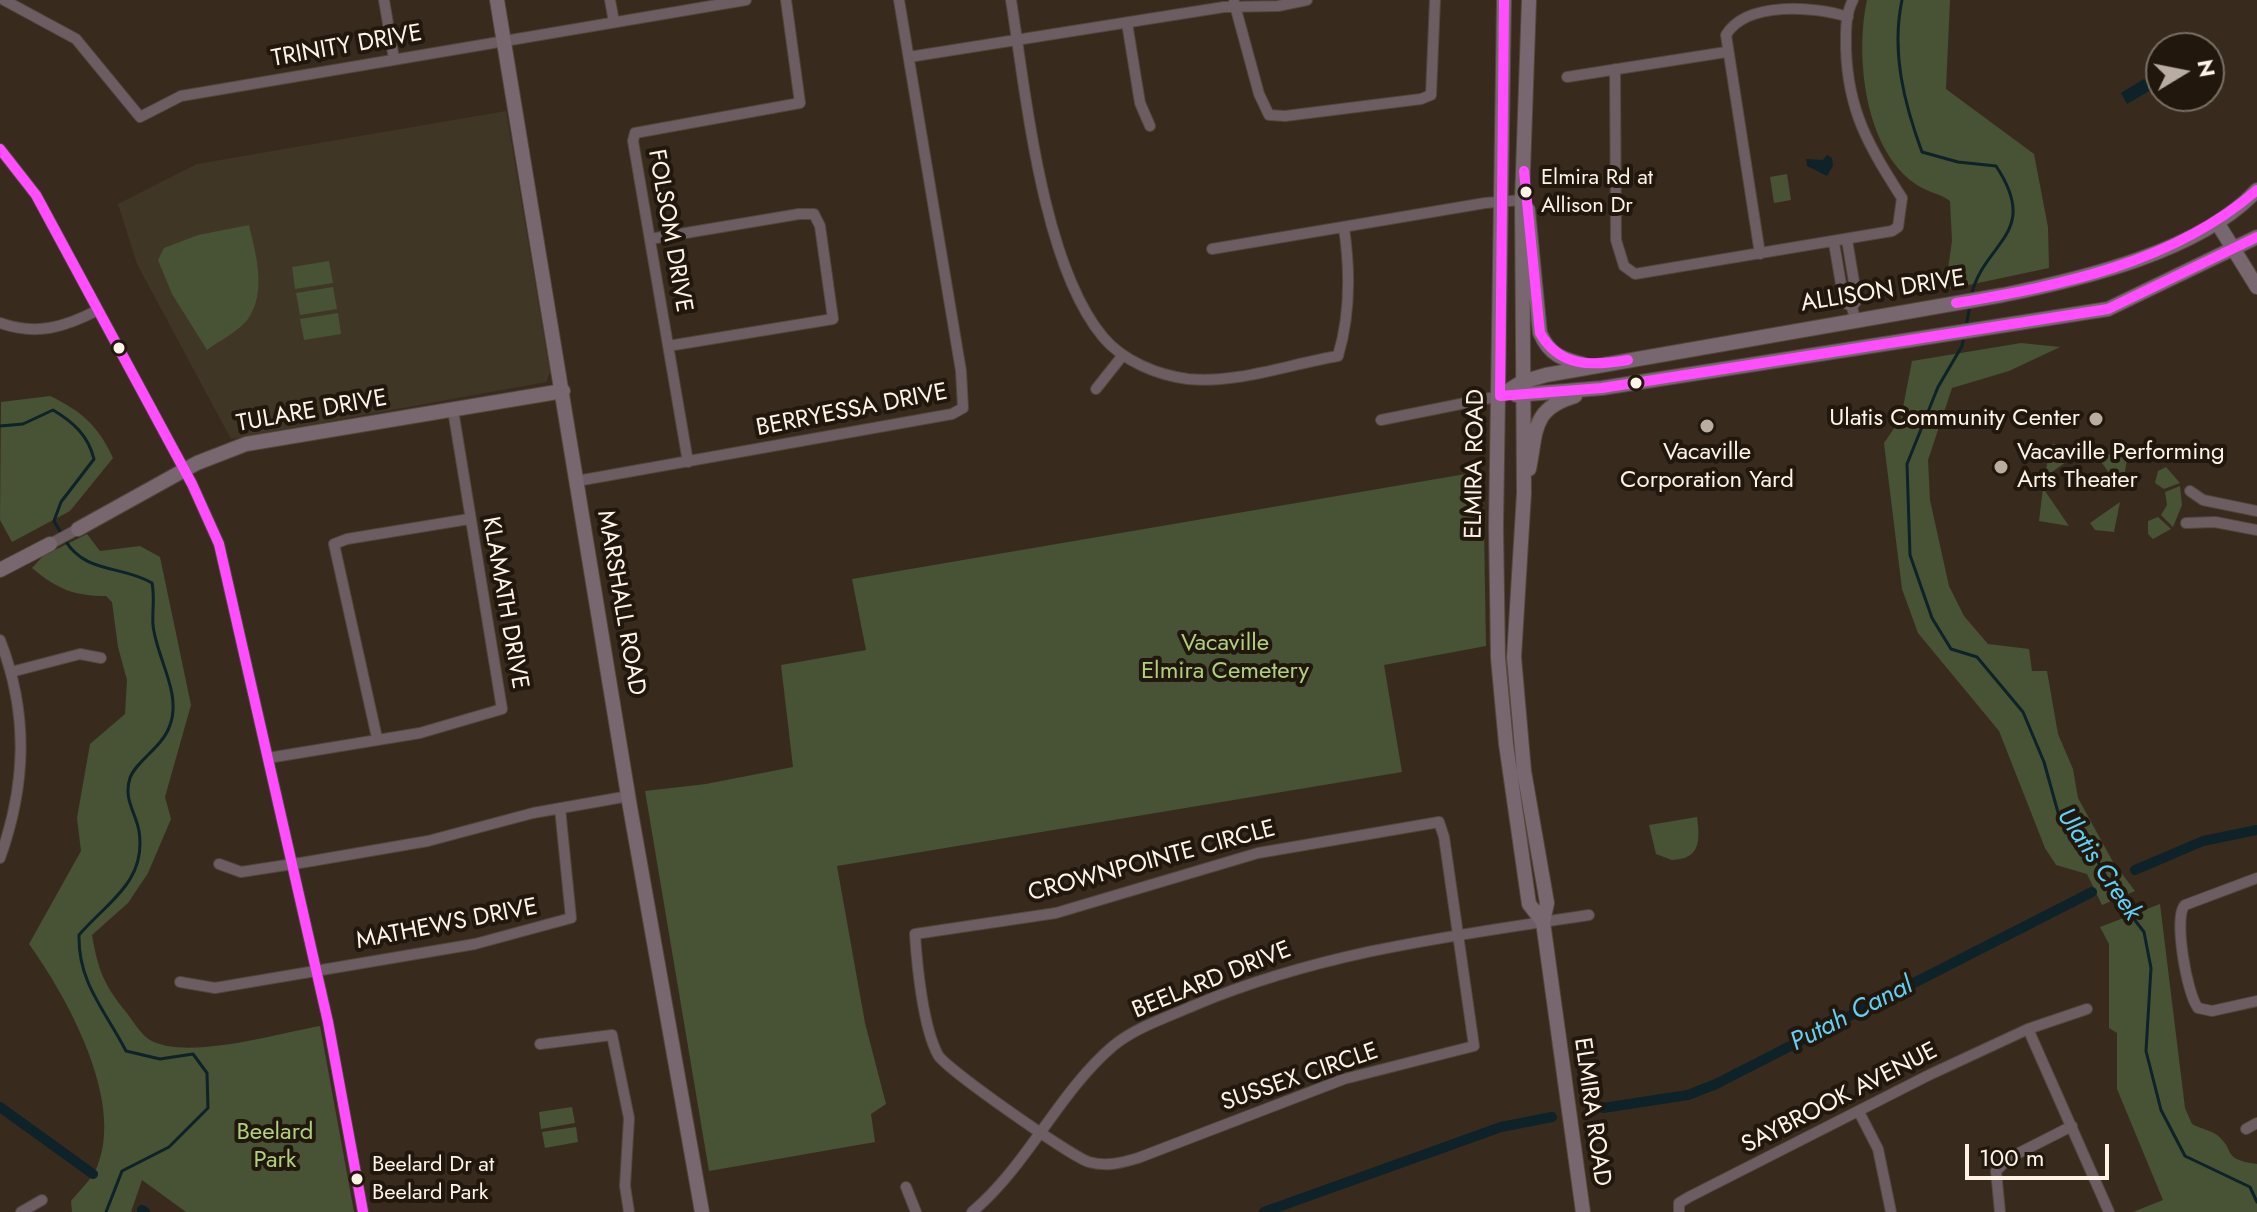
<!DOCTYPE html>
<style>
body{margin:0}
#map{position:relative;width:2257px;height:1212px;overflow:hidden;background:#382b1e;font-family:Jost,sans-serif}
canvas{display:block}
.north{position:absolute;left:2145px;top:32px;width:80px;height:80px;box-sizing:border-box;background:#21170c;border:2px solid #796f64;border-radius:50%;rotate:80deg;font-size:22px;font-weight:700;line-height:32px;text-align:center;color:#fef3e7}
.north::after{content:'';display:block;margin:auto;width:28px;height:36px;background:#b9ada1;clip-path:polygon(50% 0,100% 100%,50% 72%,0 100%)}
.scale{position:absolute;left:1965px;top:1144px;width:144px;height:36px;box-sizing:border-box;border:4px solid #fef3e7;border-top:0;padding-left:10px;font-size:24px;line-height:28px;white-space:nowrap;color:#fef3e7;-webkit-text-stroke:6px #21170c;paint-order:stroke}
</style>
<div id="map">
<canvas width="2257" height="1212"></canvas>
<div class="north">N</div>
<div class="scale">100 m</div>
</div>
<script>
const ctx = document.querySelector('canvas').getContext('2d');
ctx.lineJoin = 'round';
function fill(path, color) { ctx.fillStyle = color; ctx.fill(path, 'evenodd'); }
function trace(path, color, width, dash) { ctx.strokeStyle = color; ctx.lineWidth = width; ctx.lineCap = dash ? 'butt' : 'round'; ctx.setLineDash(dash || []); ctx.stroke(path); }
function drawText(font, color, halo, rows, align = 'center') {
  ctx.font = font + ' Jost,sans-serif'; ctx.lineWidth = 8; ctx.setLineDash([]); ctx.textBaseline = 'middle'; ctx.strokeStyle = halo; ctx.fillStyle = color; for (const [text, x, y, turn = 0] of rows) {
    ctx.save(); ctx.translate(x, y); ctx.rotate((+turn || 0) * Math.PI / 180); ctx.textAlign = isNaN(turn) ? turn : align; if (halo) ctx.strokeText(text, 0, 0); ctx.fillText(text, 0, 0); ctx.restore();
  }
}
fill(new Path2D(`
 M 506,111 L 550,372 L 546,382 L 231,439 L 137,264 L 118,204 L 197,164 Z`), '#3f3626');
fill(new Path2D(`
 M 1867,0 L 1950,0 L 1946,89 L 2034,154 L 2048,227 L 2049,268 L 1945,290 L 1952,241 L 1950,201 C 1939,193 1927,192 1917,185 C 1864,150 1855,55 1867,0 Z
 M 1787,174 L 1791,200 L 1774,203 L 1770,177 Z
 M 249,225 C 256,255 267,291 248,319 C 239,331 219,341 207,350 L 172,294 L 158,260 L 164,248 L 198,235 Z
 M 329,261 L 333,283 L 295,289 L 292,267 Z
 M 333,287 L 337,309 L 300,315 L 296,293 Z
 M 338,313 L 341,334 L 304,340 L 300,319 Z
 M 2021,343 L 2060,347 L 2009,371 L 1952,388 L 1928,460 L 1930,500 L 1949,586 L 1964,616 L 1988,644 L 2029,649 L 2032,671 L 2047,671 L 2058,734 L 2073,769 L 2078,798 L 2113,862 L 2135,891 L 2102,905 L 2087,874 L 2056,865 L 2045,848 L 1999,731 L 1918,633 L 1902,589 L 1884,443 L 1901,418 L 1912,361 Z
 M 50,396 C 82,411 99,427 113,458 L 70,511 L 12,542 L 0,520 L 1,402 Z
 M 2053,444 L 2084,449 L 2045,477 L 2050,445 Z
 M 2107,454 L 2127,459 L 2122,491 L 2099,459 Z
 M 2166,467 L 2180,483 L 2164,489 L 2155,483 L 2158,471 Z
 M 1483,471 L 1486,646 L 1384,665 L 1402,772 L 837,866 L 865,1023 L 886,1104 L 871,1114 L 875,1142 L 709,1171 L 645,791 L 706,784 L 793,767 L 781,665 L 866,650 L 852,579 Z
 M 2180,486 L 2182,505 L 2173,527 L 2161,515 L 2167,505 L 2165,492 Z
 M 2043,488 L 2069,526 L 2039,521 Z
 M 2120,502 L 2114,532 L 2095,530 L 2090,523 Z
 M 2158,517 L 2171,529 L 2153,539 L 2148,534 L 2148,521 Z
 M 87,534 L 100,551 L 140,546 L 160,557 L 191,705 L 165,797 L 171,819 L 148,873 L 128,903 L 92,935 C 98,970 104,985 126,1012 C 133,1021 141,1035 150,1040 C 187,1061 279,1033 320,1026 L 354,1212 L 186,1212 L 142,1180 L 131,1212 L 72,1212 L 71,1201 C 79,1191 92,1179 97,1167 C 125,1101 67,997 29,944 L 81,851 L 77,818 L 90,744 L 125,714 L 127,680 L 118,647 L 112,602 L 106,596 C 74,596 57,589 32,568 L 43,556 Z
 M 1697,817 C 1700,840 1701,859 1672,860 L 1656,854 L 1649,825 Z
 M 2160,904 L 2185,1108 L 2192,1124 C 2199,1128 2210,1130 2217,1135 C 2237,1151 2220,1159 2257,1164 L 2257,1212 L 2133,1212 L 2163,1200 L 2117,1089 L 2117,1033 L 2109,1028 L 2109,944 L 2100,927 Z
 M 572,1107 L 575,1123 L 541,1129 L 539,1112 Z
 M 576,1127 L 578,1142 L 545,1148 L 542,1132 Z`), '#485234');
fill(new Path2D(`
 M 2144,79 L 2151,90 L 2127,104 L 2121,93 Z
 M 1827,155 L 1832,158 L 1833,166 L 1827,176 L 1807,166 L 1806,159 L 1823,160 Z`), '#0d2229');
trace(new Path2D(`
 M 1902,0 C 1891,52 1904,103 1922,152 L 1958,162 L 1996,166 C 2042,235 1982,242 1971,297
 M 1966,328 L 1970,304
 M 1964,336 L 1962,346 L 1938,387 L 1907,464 L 1910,555 L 1932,618 L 1951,649 L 1977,657 L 2023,712 L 2044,762 L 2059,816 L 2091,849 L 2117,897 L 2144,932 L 2151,968 L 2146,1051 L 2161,1110 L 2185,1156 L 2250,1187 L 2257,1202
 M 0,426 L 23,424 L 53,410 C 73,422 88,435 94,459 L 61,502 L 54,521 L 61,533
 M 65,540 C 85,574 122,565 152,583 C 155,598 152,610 153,625 C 156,657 182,693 170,725 C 163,747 136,761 130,778 C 123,799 136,813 139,831 C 147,882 107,902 79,935 C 78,983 105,1010 126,1051 L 160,1059 L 193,1054 L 207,1073 L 208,1108 L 169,1147 L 122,1171 L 106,1212`), '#0d2229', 3);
trace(new Path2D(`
 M 2135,870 L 2203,841 L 2257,830
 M 0,1107 L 93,1174
 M 1603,1108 L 1688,1095 L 1716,1084 L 2092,892
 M 142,1210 L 145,1212
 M 1264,1212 L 1501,1127 L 1552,1117`), '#0d2229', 10);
const street = new Path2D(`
 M 4,0 L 76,39 L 140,117 L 181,96 L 746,0
 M 384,0 L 394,59
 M 610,0 L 614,22
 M 1011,0 C 1026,94 1042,264 1103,337 C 1123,361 1157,375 1188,379 C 1236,384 1290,364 1338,356 C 1350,316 1350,269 1344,228
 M 1234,2 L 1259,94 L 1269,115 L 1285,116 L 1421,99 L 1431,95 L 1435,0
 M 1127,23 L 1140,103 L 1150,126
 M 909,57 L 1224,7 L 1278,6 L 1307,0
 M 1615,69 L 1616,240 L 1624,266 L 1635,274 L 1892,231 L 1898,227 L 1902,198 C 1869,146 1848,112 1846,49 C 1846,32 1845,15 1853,0
 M 1567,77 L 1726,52
 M 0,149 L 36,195 L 192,484 L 219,544 L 328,1022 L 363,1212
 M 650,239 L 799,214 L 814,214 L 820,226 L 833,319 L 668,346
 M 1847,240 L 1857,300 L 1852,307
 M 1834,243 L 1844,302 L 1852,307 L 1855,319
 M 1212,249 L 1485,203 L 1522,200
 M 1760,254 L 1726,35 C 1746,1 1815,6 1848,17
 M 0,323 C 37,336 65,327 98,310
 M 1096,389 L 1123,355
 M 1381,420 L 1500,396
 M 688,462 L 633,141 L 635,133 L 800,103 L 786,0
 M 577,481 L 952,414 L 963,408 L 961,371 L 899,0
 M 2190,491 L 2203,500 L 2257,511
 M 2186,523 L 2215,522 L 2257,530
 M 50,544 L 78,529
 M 0,640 C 29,714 26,785 0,858
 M 11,672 L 80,654 L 101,658
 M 377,738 L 334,544 L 347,539 L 469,519
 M 268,758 L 420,733 L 502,709 L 453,410
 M 1439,822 L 1444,837 L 1474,1046 L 1344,1079 L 1138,1158 C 1121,1163 1106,1167 1089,1162 C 1072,1157 946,1069 938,1055 C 923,1027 917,966 915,934 L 1056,913 L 1258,853 Z
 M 219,864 L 241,872 L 306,862 L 428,841 L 533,813 L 629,796
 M 2257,878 L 2185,905 C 2173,916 2187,995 2198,1008 L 2212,1011 L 2257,1001
 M 180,982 L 215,988 L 475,944 L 571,918 L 560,808
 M 2028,1029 L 2109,1212
 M 540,1044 L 612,1035 L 629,1118 L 625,1186 L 629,1212
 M 1859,1112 L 1878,1149 L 1891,1212
 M 2246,1129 L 2257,1123
 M 906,1187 L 916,1212
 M 21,1212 L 42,1200
 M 972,1212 C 1028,1165 1058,1093 1113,1046 C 1136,1027 1168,1017 1195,1005 C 1324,951 1452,936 1589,915
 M 1679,1212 L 1679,1203 L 1689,1197 L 1929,1075 L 2028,1029 L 2087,1009
 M 2000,1212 L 1996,1171 L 2009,1158 L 2072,1126`);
const secondary = new Path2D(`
 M 497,0 L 630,807 L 702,1212
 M 1504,0 L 1496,527 L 1498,658 L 1506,744 L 1529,904 L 1543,922
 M 1529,0 L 1522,200 L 1524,493 L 1514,657 L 1524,771 L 1547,903 L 1543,922 L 1583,1212
 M 1528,210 L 1540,333 C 1550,356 1563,359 1585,365
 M 2218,224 L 2257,287
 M 1516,395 L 1602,388 L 2108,309 L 2257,237
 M 1500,396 L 1522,382 L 1546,375 L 2003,295 C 2082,279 2201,251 2257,190
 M 1529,469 C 1537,431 1531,409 1575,396
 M 78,529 L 197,463 L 246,444 L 563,391
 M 0,570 L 50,544`);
trace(street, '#51473c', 12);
trace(secondary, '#51473c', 16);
trace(street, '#6c5d63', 10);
trace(secondary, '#78676e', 14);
trace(new Path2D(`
 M 1504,0 L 1500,396 L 1602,388 L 2108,309 L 2257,237
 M 0,149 L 36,195 L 192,484 L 219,544 L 328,1022 L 363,1212
 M 1524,171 L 1540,333 C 1560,368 1592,366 1628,360
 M 1956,303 C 2063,285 2173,263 2257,190`), '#ff4dff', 10);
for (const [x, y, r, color] of [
 [1526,192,7,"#fef3e7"],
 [119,348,7,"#fef3e7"],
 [1636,383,7,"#fef3e7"],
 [2096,419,8,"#b9ada1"],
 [1707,426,8,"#b9ada1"],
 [2001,467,8,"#b9ada1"],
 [357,1179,7,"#fef3e7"]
]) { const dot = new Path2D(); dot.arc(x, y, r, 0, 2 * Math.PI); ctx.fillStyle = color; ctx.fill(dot); trace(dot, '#21170c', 3); }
drawText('22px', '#fef3e7', '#21170c', [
 ["Elmira Rd at",1541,179],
 ["Allison Dr",1541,207],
 ["Beelard Dr at",372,1166],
 ["Beelard Park",372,1194]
], 'left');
drawText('24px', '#fef3e7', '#21170c', [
 ["TRINITY DRIVE",347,47,-10],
 ["FOLSOM DRIVE",669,231,80],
 ["ALLISON DRIVE",1883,292,-9],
 ["BERRYESSA DRIVE",852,411,-11],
 ["TULARE DRIVE",312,412,-10],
 ["ELMIRA ROAD",1476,464,-89],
 ["KLAMATH DRIVE",504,603,80],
 ["MARSHALL ROAD",620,603,80],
 ["CROWNPOINTE CIRCLE",1152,862,-15],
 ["MATHEWS DRIVE",447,925,-11],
 ["BEELARD DRIVE",1212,981,-22],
 ["SUSSEX CIRCLE",1300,1078,-19],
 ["SAYBROOK AVENUE",1840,1099,-27],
 ["ELMIRA ROAD",1591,1112,82]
]);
drawText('24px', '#fef3e7', '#21170c', [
 ["Ulatis Community Center",2080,419],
 ["Vacaville",1707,453,"center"],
 ["Corporation Yard",1707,481,"center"],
 ["Vacaville Performing",2017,453,"left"],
 ["Arts Theater",2017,481,"left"]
], 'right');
drawText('24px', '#afd17e', '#21170c', [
 ["Vacaville",1225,644],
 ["Elmira Cemetery",1225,672],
 ["Beelard",275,1133],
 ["Park",275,1161]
]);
drawText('italic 26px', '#62d1f7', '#21170c', [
 ["Ulatis Creek",2098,865,56],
 ["Putah Canal",1852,1015,-27]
]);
</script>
